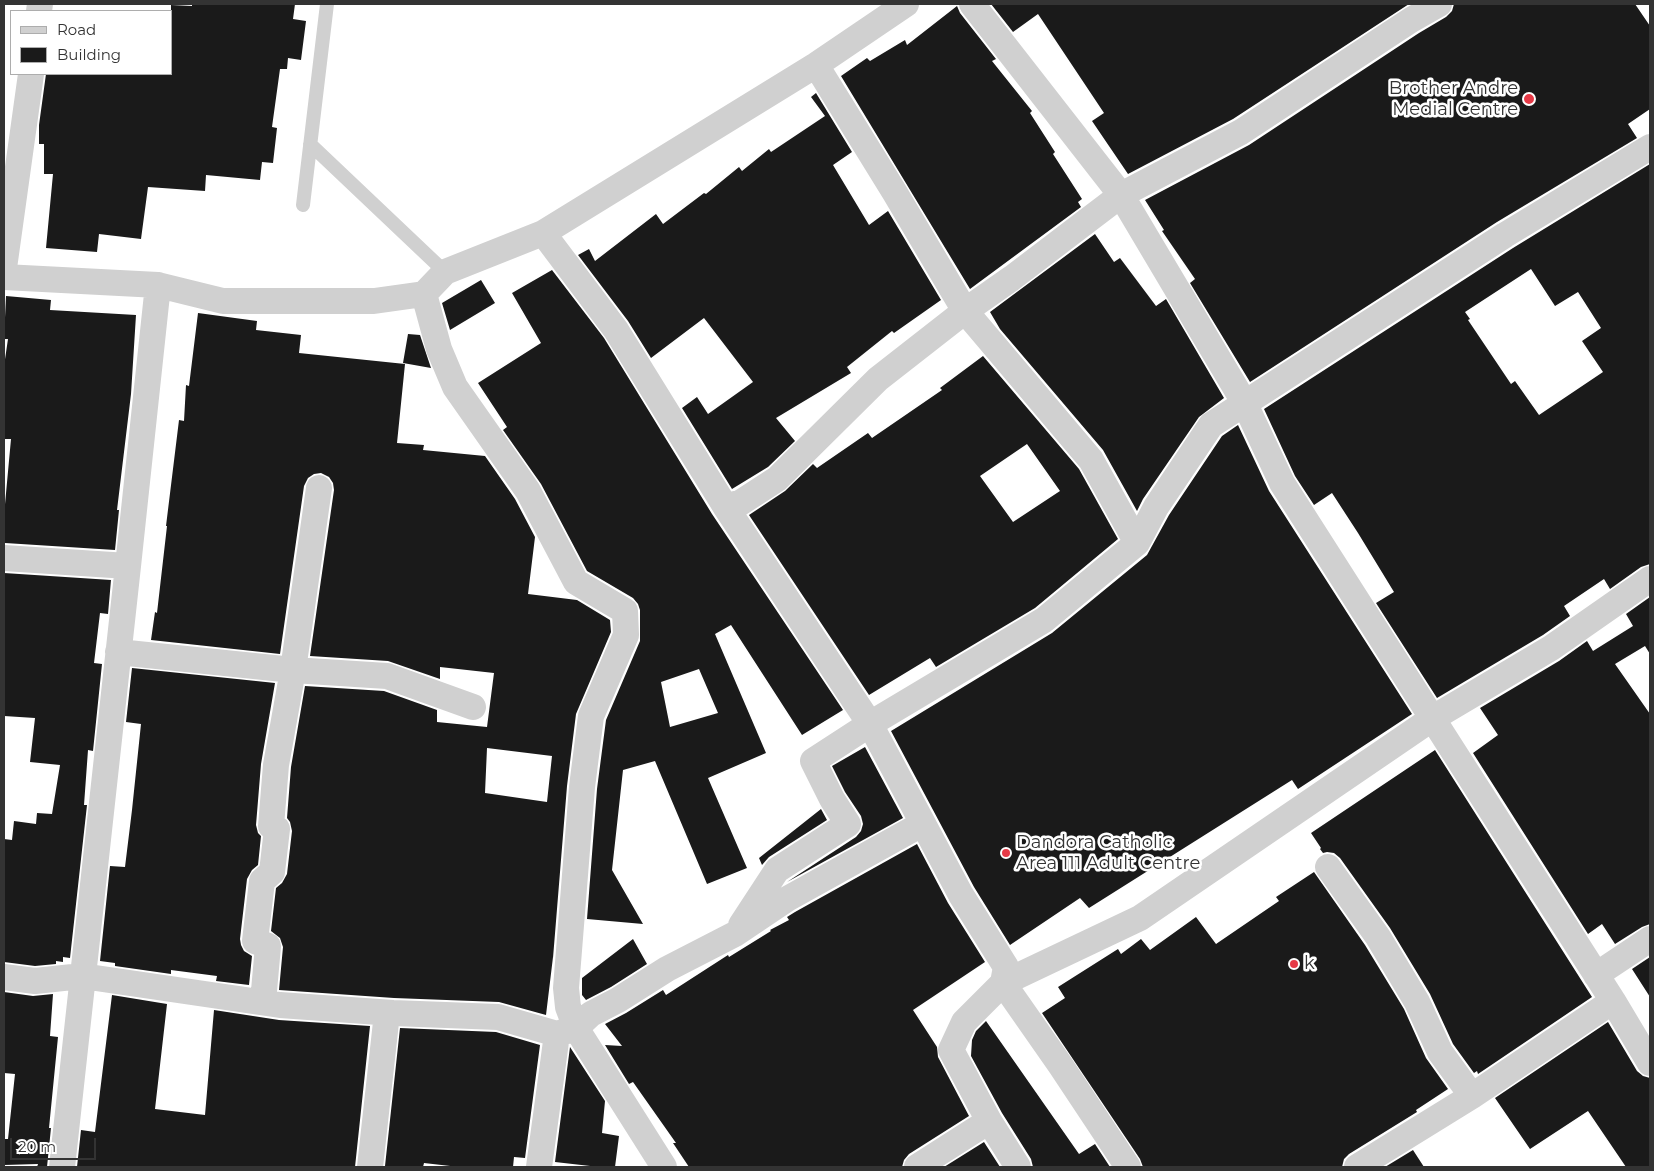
<!DOCTYPE html>
<style>
body{margin:0}
#map{position:relative;width:1654px;height:1171px;overflow:hidden;background:#fff;font-family:Montserrat,sans-serif}
canvas{display:block}
.frame{position:absolute;inset:0;border:5px solid #333;pointer-events:none}
.legend{position:absolute;left:10px;top:10px;width:162px;height:65px;box-sizing:border-box;background:#fff;border:1px solid #adadad;margin:0;padding:6px 9px;list-style:none;font-size:15px;color:#333}
.legend li{display:flex;align-items:center;gap:10px;height:25px}
.legend b{width:25px;border:1px solid #adadad}
.scale{position:absolute;left:10px;top:1138px;width:86px;height:22px;box-sizing:border-box;border:2px solid #333;border-top:0;padding-left:6px;font-size:15px;line-height:18px;white-space:nowrap;color:#333;-webkit-text-stroke:4px #fff;paint-order:stroke}
</style>
<div id="map">
<canvas width="1654" height="1171"></canvas>
<div class="frame"></div>
<ul class="legend">
<li><b style="height:6px;background:#d0d0d0"></b>Road</li>
<li><b style="height:14px;background:#1a1a1a"></b>Building</li>
</ul>
<div class="scale">20 m</div>
</div>
<script>
const ctx = document.querySelector('canvas').getContext('2d');
ctx.lineJoin = 'round';
function fill(path, color) { ctx.fillStyle = color; ctx.fill(path, 'evenodd'); }
function trace(path, color, width, dash) { ctx.strokeStyle = color; ctx.lineWidth = width; ctx.lineCap = dash ? 'butt' : 'round'; ctx.setLineDash(dash || []); ctx.stroke(path); }
function drawText(font, color, halo, rows, align = 'center') {
  ctx.font = font + ' Montserrat,sans-serif'; ctx.lineWidth = 5; ctx.setLineDash([]); ctx.textBaseline = 'middle'; ctx.strokeStyle = halo; ctx.fillStyle = color; for (const [text, x, y, turn = 0] of rows) {
    ctx.save(); ctx.translate(x, y); ctx.rotate((+turn || 0) * Math.PI / 180); ctx.textAlign = isNaN(turn) ? turn : align; if (halo) ctx.strokeText(text, 0, 0); ctx.fillText(text, 0, 0); ctx.restore();
  }
}
fill(new Path2D(`
 M 192,4 L 295,4 L 293,19 L 306,21 L 301,60 L 288,58 L 287,69 L 280,69 L 272,127 L 277,128 L 273,163 L 262,162 L 260,180 L 206,175 L 205,191 L 148,187 L 141,239 L 99,234 L 97,252 L 46,248 L 53,174 L 44,174 L 44,144 L 39,144 L 39,125 L 46,74 L 171,74 L 171,5 L 192,6 Z
 M 991,4 L 1409,4 L 1233,119 L 1128,174 L 1092,121 L 1104,113 L 1038,14 L 1013,32 Z
 M 1454,4 L 1635,4 L 1650,26 L 1650,109 L 1628,124 L 1637,138 L 1497,222 L 1250,382 L 1190,283 L 1195,279 L 1162,231 L 1164,230 L 1145,200 L 1249,145 L 1419,33 L 1446,17 L 1452,11 Z
 M 957,6 L 960,13 L 996,59 L 992,61 L 1032,111 L 1030,113 L 1055,152 L 1053,154 L 1082,199 L 1078,202 L 1081,207 L 970,289 L 841,76 L 867,58 L 870,61 L 905,40 L 907,45 Z
 M 816,93 L 852,152 L 833,165 L 869,225 L 888,211 L 941,300 L 894,333 L 892,331 L 847,367 L 851,373 L 776,418 L 795,441 L 768,467 L 732,489 L 682,408 L 697,397 L 708,414 L 753,382 L 704,318 L 651,358 L 628,321 L 578,255 L 589,249 L 595,261 L 656,214 L 663,224 L 704,193 L 706,194 L 739,167 L 742,171 L 769,149 L 771,152 L 825,116 L 811,97 Z
 M 1650,164 L 1650,564 L 1641,567 L 1610,589 L 1604,579 L 1564,606 L 1570,616 L 1543,635 L 1437,698 L 1376,603 L 1394,592 L 1358,533 L 1332,493 L 1314,505 L 1295,476 L 1264,409 L 1513,248 ZM 1531,269 L 1555,306 L 1578,292 L 1601,328 L 1582,341 L 1603,372 L 1539,415 L 1515,381 L 1511,384 L 1468,320 L 1470,319 L 1465,312 Z
 M 1095,234 L 1114,262 L 1120,258 L 1156,306 L 1166,299 L 1224,398 L 1199,417 L 1143,499 L 1137,511 L 1103,450 L 1000,329 L 990,312 Z
 M 552,270 L 604,338 L 712,514 L 843,710 L 802,735 L 731,625 L 715,634 L 766,753 L 708,778 L 747,868 L 707,884 L 655,761 L 623,770 L 612,870 L 643,924 L 587,919 L 597,789 L 606,720 L 640,641 L 640,610 L 638,604 L 633,598 L 587,571 L 541,484 L 503,430 L 507,427 L 478,383 L 541,343 L 512,293 ZM 699,669 L 718,713 L 670,727 L 661,682 Z
 M 481,280 L 495,303 L 450,330 L 442,303 Z
 M 6,296 L 51,300 L 50,310 L 136,315 L 131,394 L 117,510 L 119,510 L 115,550 L 5,543 L 4,515 L 11,439 L 4,439 L 4,366 L 8,339 L 4,339 Z
 M 198,313 L 257,321 L 256,330 L 301,335 L 299,353 L 405,364 L 397,443 L 424,445 L 423,450 L 485,456 L 515,499 L 535,537 L 528,594 L 577,600 L 610,620 L 611,632 L 576,714 L 567,786 L 553,958 L 553,957 L 546,1015 L 499,1002 L 394,998 L 279,990 L 283,947 L 280,938 L 271,931 L 276,888 L 282,883 L 287,874 L 292,831 L 290,822 L 287,818 L 291,767 L 305,686 L 384,691 L 437,710 L 437,722 L 487,727 L 494,673 L 440,667 L 440,679 L 388,661 L 310,656 L 334,490 L 333,483 L 329,477 L 321,473 L 314,474 L 308,478 L 304,486 L 280,654 L 151,640 L 155,612 L 157,613 L 167,526 L 166,526 L 179,420 L 184,421 L 186,385 L 189,386 ZM 487,748 L 552,756 L 547,802 L 485,793 Z
 M 408,334 L 420,335 L 431,368 L 403,363 Z
 M 983,356 L 1079,469 L 1118,539 L 1035,608 L 936,667 L 930,658 L 869,695 L 749,515 L 785,491 L 813,464 L 817,468 L 868,433 L 872,438 L 942,390 L 940,388 ZM 1027,444 L 1060,491 L 1013,522 L 980,476 Z
 M 1238,425 L 1269,491 L 1412,714 L 1298,789 L 1292,780 L 1089,908 L 1080,898 L 1010,945 L 974,887 L 891,731 L 1052,633 L 1147,555 L 1169,515 L 1222,436 Z
 M 4,573 L 111,580 L 108,614 L 100,613 L 94,663 L 102,664 L 93,751 L 88,750 L 84,805 L 87,805 L 70,958 L 63,957 L 63,962 L 56,961 L 56,964 L 35,966 L 4,962 L 4,839 L 12,840 L 14,821 L 36,824 L 37,813 L 52,814 L 60,765 L 30,762 L 35,718 L 4,716 Z
 M 1650,597 L 1650,654 L 1645,646 L 1615,664 L 1650,714 L 1650,924 L 1642,927 L 1615,944 L 1602,924 L 1588,934 L 1473,753 L 1498,735 L 1480,708 L 1559,661 L 1587,641 L 1593,651 L 1633,626 L 1626,614 Z
 M 132,668 L 275,683 L 261,764 L 256,825 L 258,833 L 261,836 L 258,865 L 252,870 L 247,879 L 240,939 L 241,945 L 244,951 L 252,956 L 249,985 L 216,981 L 217,976 L 171,970 L 171,974 L 115,966 L 115,963 L 100,961 L 110,866 L 125,867 L 132,810 L 141,724 L 126,722 Z
 M 865,747 L 903,818 L 787,882 L 856,837 L 861,831 L 863,824 L 861,816 L 845,792 L 832,766 Z
 M 1435,750 L 1592,997 L 1478,1074 L 1477,1071 L 1474,1073 L 1453,1044 L 1430,994 L 1390,928 L 1340,858 L 1334,853 L 1327,852 L 1323,853 L 1320,849 L 1321,848 L 1311,833 Z
 M 821,809 L 827,820 L 769,857 L 762,865 L 759,858 Z
 M 917,844 L 948,903 L 985,962 L 913,1010 L 937,1047 L 938,1057 L 969,1116 L 909,1154 L 904,1160 L 902,1167 L 689,1167 L 673,1143 L 676,1143 L 633,1082 L 629,1084 L 605,1045 L 622,1046 L 605,1024 L 626,1013 L 663,990 L 666,995 L 728,955 L 729,957 L 771,931 L 770,930 L 789,920 L 787,917 L 795,912 Z
 M 1314,872 L 1365,945 L 1404,1009 L 1426,1058 L 1448,1089 L 1416,1110 L 1417,1112 L 1349,1154 L 1344,1159 L 1342,1167 L 1143,1167 L 1140,1159 L 1042,1013 L 1065,998 L 1058,987 L 1118,949 L 1121,954 L 1141,939 L 1150,950 L 1196,917 L 1216,944 L 1279,901 L 1276,897 Z
 M 633,939 L 647,964 L 611,987 L 586,1000 L 582,995 L 582,978 Z
 M 1650,957 L 1650,997 L 1632,969 Z
 M 4,992 L 33,996 L 53,994 L 50,1036 L 58,1037 L 49,1128 L 51,1128 L 47,1167 L 37,1167 L 38,1164 L 4,1165 L 4,1139 L 8,1139 L 15,1074 L 4,1073 Z
 M 112,995 L 167,1004 L 155,1109 L 205,1115 L 214,1010 L 279,1020 L 370,1026 L 355,1167 L 77,1167 L 81,1130 L 95,1132 Z
 M 986,1021 L 1079,1154 L 1095,1144 L 1110,1167 L 1033,1167 L 1031,1159 L 1002,1113 L 971,1056 L 972,1040 L 976,1031 Z
 M 1608,1022 L 1637,1071 L 1643,1076 L 1650,1078 L 1650,1167 L 1626,1167 L 1588,1111 L 1530,1149 L 1495,1098 Z
 M 400,1028 L 496,1032 L 540,1045 L 525,1158 L 514,1157 L 513,1167 L 459,1167 L 424,1163 L 423,1167 L 385,1166 Z
 M 570,1047 L 605,1101 L 602,1133 L 619,1136 L 615,1167 L 599,1167 L 555,1162 Z
 M 984,1142 L 1000,1167 L 944,1167 Z
 M 1413,1150 L 1424,1167 L 1385,1167 Z`), '#1a1a1a');
trace(new Path2D(`
 M 310,144 L 445,272
 M 303,205 L 327,4`), '#d0d0d0', 14);
trace(new Path2D(`
 M 972,4 L 1121,195 L 1244,402 L 1282,483 L 1613,1001 L 1650,1063
 M 39,11 L 40,4
 M 816,65 L 895,193 L 965,311 L 1091,460 L 1137,543
 M 543,233 L 616,330 L 725,506 L 870,724 L 1044,620 L 1137,543 L 1156,507 L 1211,425 L 1505,235 L 1650,147
 M 4,268 L 31,74
 M 4,277 L 158,285 L 223,301 L 374,301 L 424,294 L 445,272 L 543,233 L 816,65 L 906,4
 M 424,294 L 439,349 L 455,387 L 528,491 L 576,582 L 625,611 L 626,635 L 591,716 L 582,787 L 566,988 L 568,1007 L 576,1028 L 664,1167
 M 725,506 L 740,503 L 777,479 L 878,379 L 965,311 L 1012,278 L 1121,195 L 1241,132 L 1411,20 L 1439,4
 M 4,558 L 128,566
 M 118,652 L 293,670 L 387,676 L 473,707
 M 1328,867 L 1378,937 L 1417,1002 L 1440,1052 L 1472,1096
 M 741,925 L 777,870 L 848,824 L 832,799 L 813,761 L 870,724 L 961,895 L 1006,967 L 1003,983 L 1061,1066 L 1128,1167
 M 1596,975 L 1650,939
 M 4,977 L 35,981 L 82,976 L 280,1005 L 393,1013 L 498,1017 L 557,1034 L 576,1028 L 591,1014 L 618,1000 L 667,969 L 735,934 L 787,899 L 913,829 L 924,826
 M 263,1002 L 268,946 L 255,941 L 262,881 L 272,872 L 277,829 L 271,826 L 276,765 L 293,670 L 319,488
 M 62,1167 L 128,566 L 158,285
 M 370,1167 L 387,1013
 M 539,1167 L 557,1034
 M 917,1167 L 989,1121
 M 1018,1167 L 989,1121 L 951,1050 L 964,1022 L 1003,983 L 1140,918 L 1433,718 L 1551,648 L 1650,579
 M 1357,1167 L 1472,1096 L 1613,1001`), '#d0d0d0', 26);
for (const [x, y, r, color] of [
 [1529,99,6,"#e63946"],
 [1006,853,5,"#e63946"],
 [1294,964,5,"#e63946"]
]) { const dot = new Path2D(); dot.arc(x, y, r, 0, 2 * Math.PI); ctx.fillStyle = color; ctx.fill(dot); trace(dot, '#fff', 2); }
drawText('18px', '#333', '#fff', [
 ["Brother Andre",1518,89,"right"],
 ["Medial Centre",1518,110,"right"],
 ["Dandora Catholic",1016,843],
 ["Area 111 Adult Centre",1016,864],
 ["k",1304,964]
], 'left');
</script>
